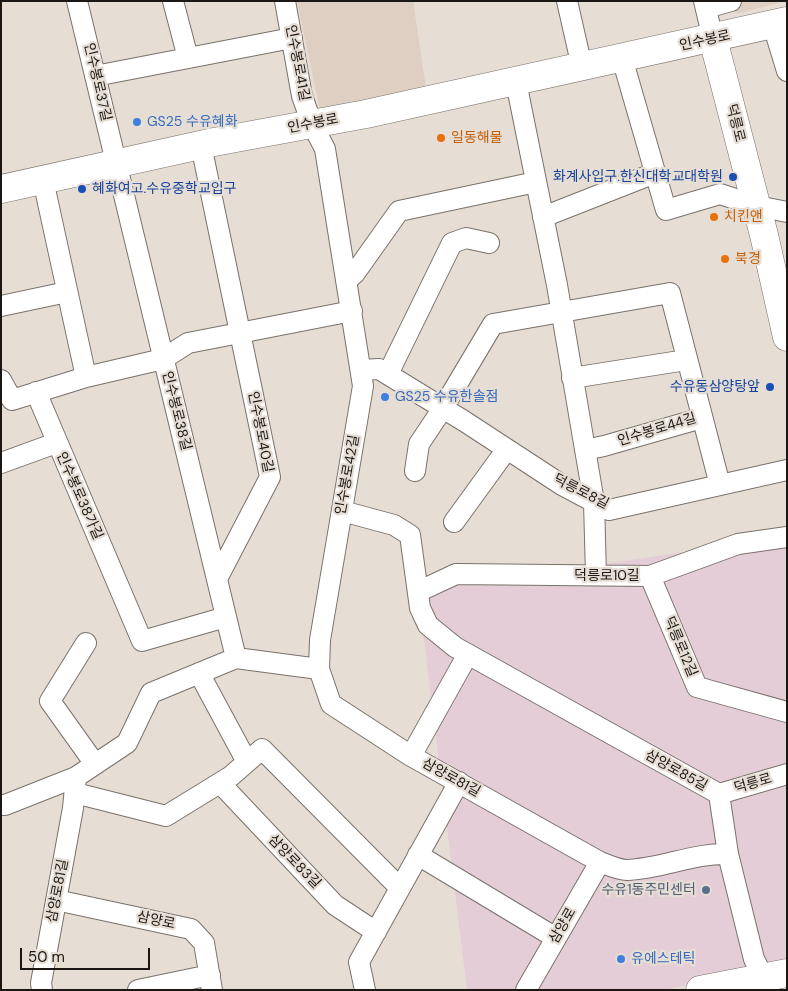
<!DOCTYPE html>
<meta charset="utf-8">
<style>
body{margin:0}
#map{position:relative;width:788px;height:991px;overflow:hidden;background:#e6ddd5;font-family:"DM Sans",sans-serif}
canvas{display:block}
.frame{position:absolute;inset:0;border:2px solid #1a1714;pointer-events:none}
.scale{position:absolute;left:20px;top:948px;width:130px;height:22px;box-sizing:border-box;border:2px solid #1a1714;border-top:0;padding-left:6px;font-size:15px;line-height:18px;white-space:nowrap;color:#1a1714;-webkit-text-stroke:4px #e6ddd5;paint-order:stroke}
</style>
<div id="map">
<canvas width="788" height="991"></canvas>
<div class="frame"></div>
<div class="scale">50 m</div>
</div>
<script>
const ctx = document.querySelector('canvas').getContext('2d');
ctx.lineJoin = 'round';
function fill(path, color) { ctx.fillStyle = color; ctx.fill(path, 'evenodd'); }
function trace(path, color, width, dash) { ctx.strokeStyle = color; ctx.lineWidth = width; ctx.lineCap = dash ? 'butt' : 'round'; ctx.setLineDash(dash || []); ctx.stroke(path); }
function drawText(font, color, halo, rows, align = 'center') {
  ctx.font = font + ' "DM Sans","Noto Sans KR",sans-serif'; ctx.lineWidth = 4.5; ctx.setLineDash([]); ctx.textBaseline = 'middle'; ctx.strokeStyle = halo; ctx.fillStyle = color; for (const [text, x, y, turn = 0] of rows) {
    ctx.save(); ctx.translate(x, y); ctx.rotate((+turn || 0) * Math.PI / 180); ctx.textAlign = isNaN(turn) ? turn : align; if (halo) ctx.strokeText(text, 0, 0); ctx.fillText(text, 0, 0); ctx.restore();
  }
}
fill(new Path2D(`
 M 787,537 L 787,962 L 665,990 L 467,990 L 418,591 Z`), '#e5cdd7');
fill(new Path2D(`
 M 297,1 L 413,1 L 426,88 L 320,110 Z
 M 733,1 L 785,1 L 737,14 Z`), '#decfc2');
const street = new Path2D(`
 M 77,1 L 236,658
 M 173,1 L 188,58
 M 285,1 L 302,96 L 312,124 L 325,149 L 363,386 L 320,640 L 319,669 L 331,704 L 411,756 L 600,862 C 608,865 618,870 627,870 C 661,869 693,853 728,854
 M 567,1 L 582,67
 M 704,1 L 713,39
 M 706,8 L 731,1
 M 773,25 L 787,71
 M 622,58 L 666,210 L 720,194 L 757,206 L 787,212
 M 95,76 L 292,38
 M 516,82 L 557,285 L 594,502 L 596,575
 M 201,145 L 270,477 L 217,579
 M 43,180 L 86,377
 M 543,217 L 655,173
 M 346,281 L 355,273 L 399,211 L 536,182
 M 1,306 L 67,292
 M 361,370 L 379,369 L 464,421 L 562,485 L 609,510 L 787,470
 M 388,374 L 452,243 L 466,238 L 489,243
 M 572,378 L 686,360
 M 1,380 L 12,400 L 86,377 L 163,359 L 188,343 L 352,311
 M 36,392 L 142,641 L 226,617
 M 585,450 L 604,446 L 702,418
 M 1,463 L 56,443
 M 415,471 L 419,444 L 443,408 L 493,324 L 670,293 L 720,485
 M 342,511 L 394,525 L 410,535 L 420,608 L 428,625 L 455,647 L 719,794
 M 454,522 L 507,449
 M 650,576 L 697,687 L 787,712
 M 424,589 L 456,574 L 650,576 L 738,544 L 787,537
 M 86,643 L 50,701 L 95,764
 M 199,673 L 247,762
 M 411,756 L 468,654
 M 220,783 L 335,905 L 376,932
 M 75,793 L 166,816 L 231,776 L 262,749 L 400,888
 M 719,794 L 728,854 L 754,959 L 769,988
 M 719,794 L 787,774
 M 1,805 L 5,805 L 76,777
 M 418,855 L 556,938
 M 56,900 L 191,929 L 204,943 L 212,990
 M 42,990 L 41,983 L 73,808 L 76,777 L 127,743 L 151,693 L 236,658 L 319,669
 M 138,990 L 210,975
 M 365,990 L 359,962 L 459,782
 M 526,990 L 600,862`);
const secondary = new Path2D(`
 M 713,39 L 764,235 L 787,337
 M 1,189 L 214,142 L 366,114 L 787,21
 M 700,990 L 787,973`);
trace(street, '#79726b', 22);
trace(secondary, '#79726b', 29);
trace(street, '#fff', 20);
trace(secondary, '#fff', 28);
for (const [x, y, r, color] of [
 [137,122,5,"#3f7fe0"],
 [441,138,5,"#e8710a"],
 [733,177,5,"#1a4fb4"],
 [82,189,5,"#1a4fb4"],
 [714,217,5,"#e8710a"],
 [725,259,5,"#e8710a"],
 [770,387,5,"#1a4fb4"],
 [385,397,5,"#3f7fe0"],
 [706,890,5,"#5c6f8a"],
 [621,959,5,"#3f7fe0"]
]) { const dot = new Path2D(); dot.arc(x, y, r, 0, 2 * Math.PI); ctx.fillStyle = color; ctx.fill(dot); trace(dot, '#e6ddd5', 2); }
drawText('14px', '#1a1714', '#e6ddd5', [
 ["인수봉로",705,41,-12],
 ["인수봉로41길",297,63,79],
 ["인수봉로37길",97,82,77],
 ["덕릉로",735,123,76],
 ["인수봉로",313,124,-11],
 ["인수봉로38길",176,411,76],
 ["인수봉로44길",657,430,-17],
 ["인수봉로40길",260,432,79],
 ["인수봉로42길",348,475,-80],
 ["덕릉로8길",581,492,27],
 ["인수봉로38가길",79,496,66],
 ["덕릉로10길",607,576],
 ["덕릉로12길",680,647,67],
 ["삼양로85길",676,771,29],
 ["삼양로81길",451,778,29],
 ["덕릉로",753,784,-16],
 ["삼양로83길",294,862,46],
 ["삼양로81길",58,891,-79],
 ["삼양로",156,921,12],
 ["삼양로",563,926,-60]
]);
drawText('14px', '#366cbe', '#e6ddd5', [
 ["GS25 수유혜화",147,122],
 ["GS25 수유한솔점",395,397],
 ["유에스테틱",631,959]
], 'left');
drawText('14px', '#c56008', '#e6ddd5', [
 ["일동해물",451,138],
 ["치킨앤",724,217],
 ["북경",735,259]
], 'left');
drawText('14px', '#164399', '#e6ddd5', [
 ["화계사입구.한신대학교대학원",723,177],
 ["혜화여고.수유중학교입구",92,189,"left"],
 ["수유동삼양탕앞",760,387]
], 'right');
drawText('14px', '#4e5e75', '#e6ddd5', [
 ["수유1동주민센터",696,890]
], 'right');
</script>
